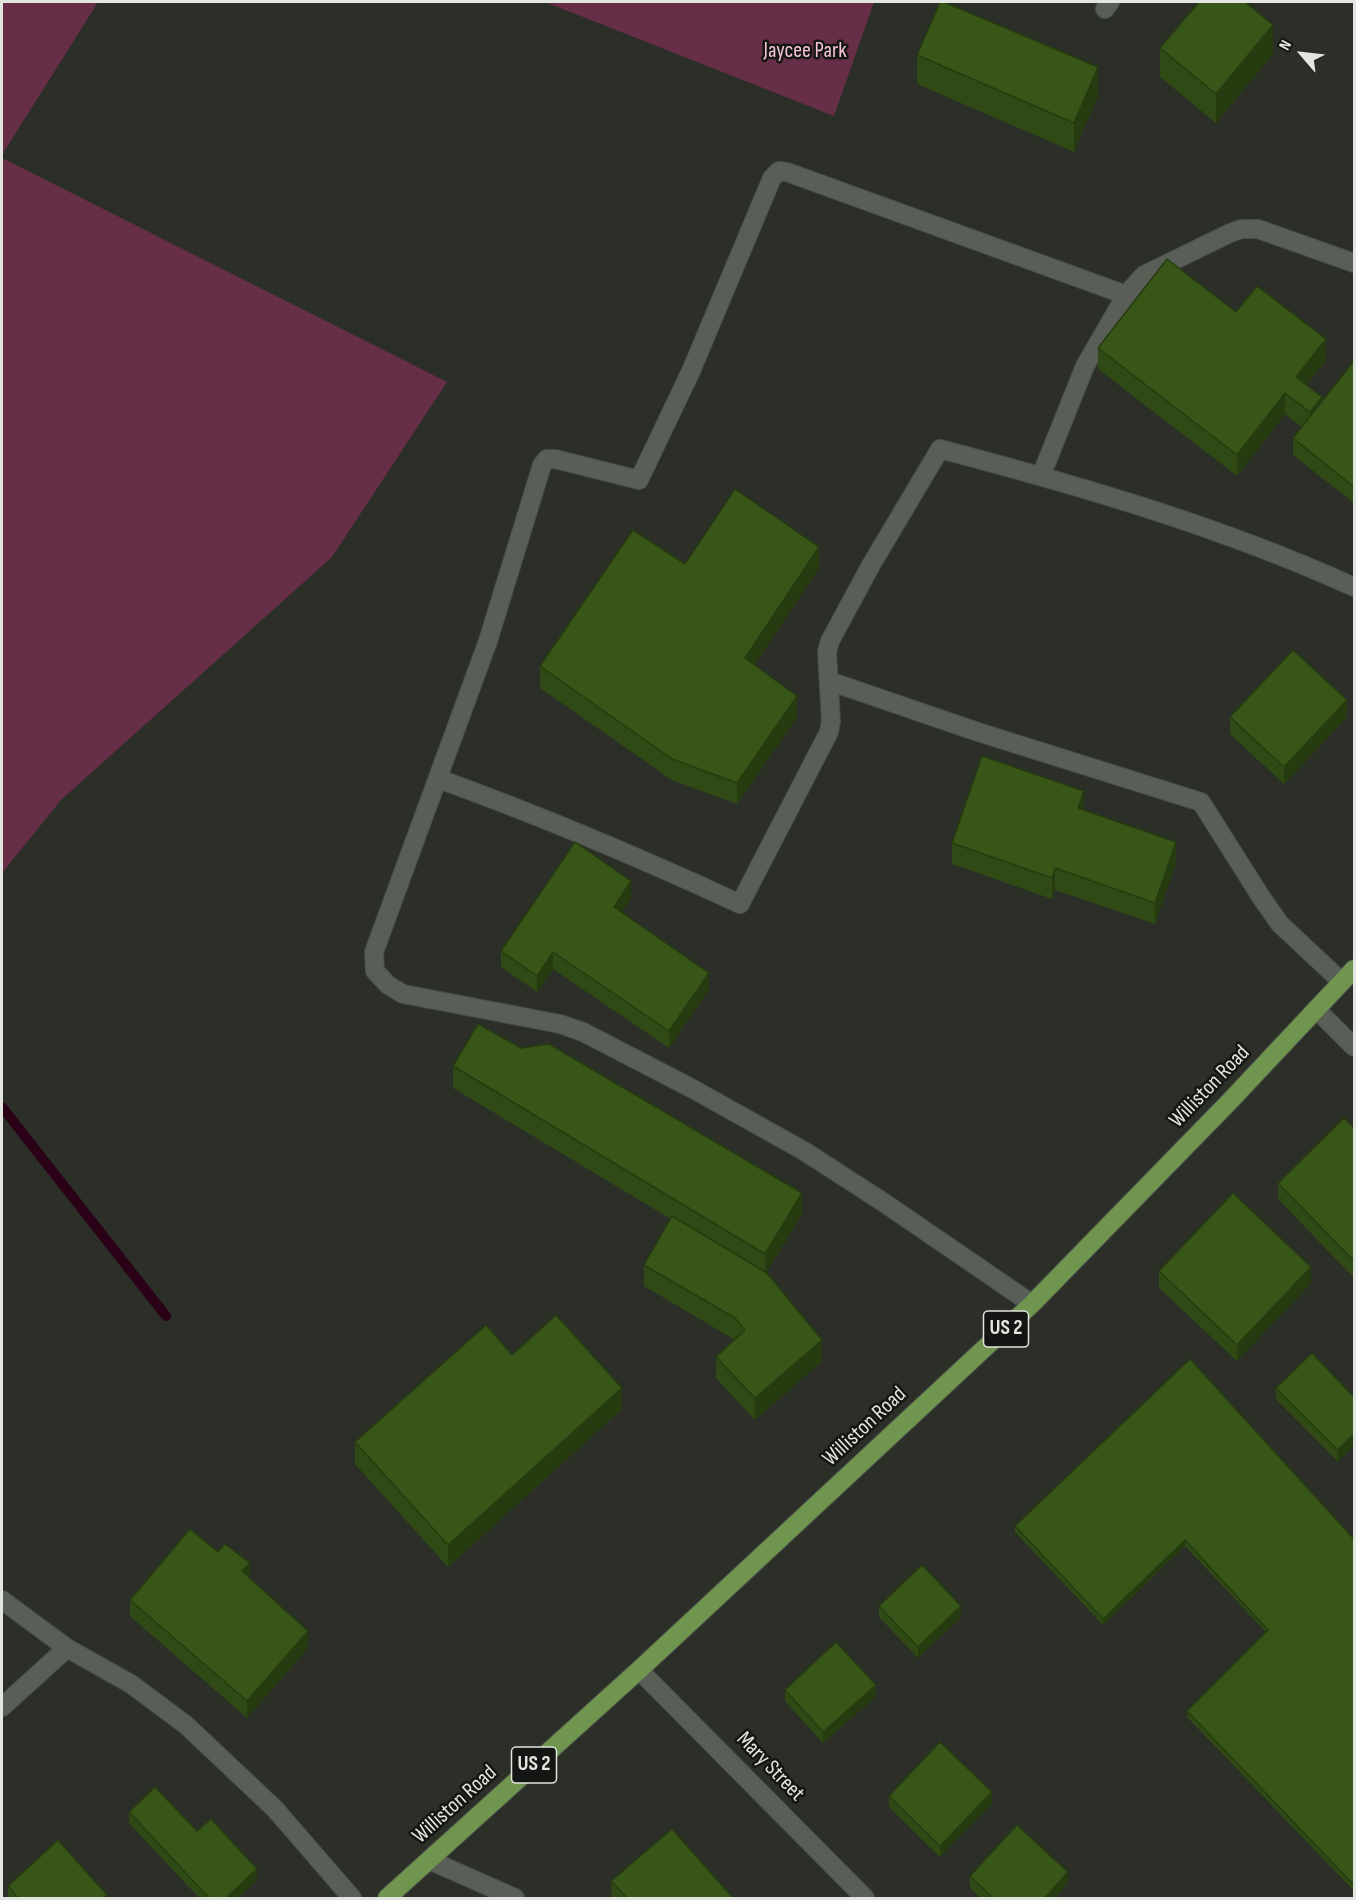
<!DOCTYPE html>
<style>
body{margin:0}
#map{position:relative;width:1356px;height:1900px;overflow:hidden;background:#2b2f28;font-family:"Sofia Sans Condensed",sans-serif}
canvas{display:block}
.frame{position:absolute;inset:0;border:3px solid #e2e5e0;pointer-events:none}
.north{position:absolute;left:1272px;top:24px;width:60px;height:60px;-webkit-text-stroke:4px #141613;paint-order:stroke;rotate:298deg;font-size:16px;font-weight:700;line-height:24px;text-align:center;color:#e2e5e0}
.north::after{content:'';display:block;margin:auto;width:21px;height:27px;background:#e2e5e0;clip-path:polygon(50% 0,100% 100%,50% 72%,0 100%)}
</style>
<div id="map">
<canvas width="1356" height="1900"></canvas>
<div class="frame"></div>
<div class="north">N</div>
</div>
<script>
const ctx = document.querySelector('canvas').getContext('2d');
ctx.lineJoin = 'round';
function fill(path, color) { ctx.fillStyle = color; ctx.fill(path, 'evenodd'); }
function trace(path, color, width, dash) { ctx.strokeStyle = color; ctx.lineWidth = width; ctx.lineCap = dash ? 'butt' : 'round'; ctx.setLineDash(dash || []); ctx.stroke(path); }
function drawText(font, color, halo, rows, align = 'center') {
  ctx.font = font + ' "Sofia Sans Condensed",sans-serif'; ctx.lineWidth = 5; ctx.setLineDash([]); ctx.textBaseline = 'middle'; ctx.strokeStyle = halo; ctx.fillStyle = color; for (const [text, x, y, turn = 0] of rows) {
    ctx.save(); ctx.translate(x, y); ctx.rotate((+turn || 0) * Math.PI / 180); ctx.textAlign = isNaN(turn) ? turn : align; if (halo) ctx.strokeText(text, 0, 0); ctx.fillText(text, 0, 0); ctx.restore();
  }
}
fill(new Path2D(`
 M 2,2 L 98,2 L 2,155 Z
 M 545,2 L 874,2 L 834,116 Z
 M 2,158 L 447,382 L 332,557 L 61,800 L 2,873 Z`), '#672e48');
trace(new Path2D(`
 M 2,1107 L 166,1316`), '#2a0116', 10);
const minor = new Path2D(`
 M 1105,9 L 1110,2
 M 1041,476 L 1085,366 L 1126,295 L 1144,275 L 1228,234 L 1241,229 L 1258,229 L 1354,263
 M 829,681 L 978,732 L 1201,802 L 1261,897 L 1280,924 L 1342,982
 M 439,779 C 541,816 641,858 740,904 L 829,732 L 831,721 L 827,652 L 830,641 L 871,565 L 940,449 C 1081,486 1222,527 1354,587
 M 1316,1009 L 1354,1047
 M 1032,1304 L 883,1202 L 804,1151 L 693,1089 L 583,1032 L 560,1024 L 403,994 L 388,985 L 375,971 L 374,952 L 488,641 L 542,465 L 547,459 L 555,459 L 639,480 L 691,371 L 772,178 L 779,171 L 787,172 L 1126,295
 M 2,1600 L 67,1648 L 131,1684 L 186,1725 L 275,1809 L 352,1898
 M 639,1670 L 865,1898
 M 2,1707 L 67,1648
 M 429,1860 L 515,1898`);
const major = new Path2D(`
 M 387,1898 L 639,1670 L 1032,1304 L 1230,1101 L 1354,969`);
trace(minor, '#494d47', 20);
trace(major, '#494d47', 20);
trace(minor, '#595e56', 18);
trace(major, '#70954f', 18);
fill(new Path2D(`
 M 1160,48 L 1273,54 L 1216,123 L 1160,77 Z
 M 917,55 L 1098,96 L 1074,152 L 917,84 Z
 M 1236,312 L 1326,360 L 1306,385 L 1322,402 L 1354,361 L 1354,503 L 1293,455 L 1293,438 L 1302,427 L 1285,414 L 1237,476 L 1098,369 L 1098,348 Z
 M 685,564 L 819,568 L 754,665 L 797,717 L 737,804 L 672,780 L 540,688 L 540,666 Z
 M 1230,717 L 1347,717 L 1284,784 L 1230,734 Z
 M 1084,810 L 1176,863 L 1155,924 L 1055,890 L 1052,899 L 952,864 L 952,843 Z
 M 631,898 L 621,912 L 709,989 L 669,1048 L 553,969 L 537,992 L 501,967 L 501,951 Z
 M 453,1066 L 802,1214 L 766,1273 L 822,1361 L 755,1420 L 716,1378 L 716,1357 L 735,1340 L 644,1286 L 644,1265 L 671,1219 L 453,1088 Z
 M 1354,1128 L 1354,1278 L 1278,1199 L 1278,1183 Z
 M 1159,1271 L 1311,1283 L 1237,1361 L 1159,1288 Z
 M 512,1355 L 622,1409 L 448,1567 L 355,1464 L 355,1442 Z
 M 1276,1388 L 1354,1397 L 1338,1462 L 1276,1399 Z
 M 1015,1526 L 1354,1539 L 1354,1891 L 1187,1717 L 1187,1711 L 1266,1632 L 1185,1546 L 1103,1625 L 1015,1532 Z
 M 250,1578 L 308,1648 L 247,1718 L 130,1616 L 130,1600 Z
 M 879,1606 L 961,1617 L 918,1658 L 879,1617 Z
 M 785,1690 L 876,1696 L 823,1743 L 785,1701 Z
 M 889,1796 L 992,1804 L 940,1857 L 889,1807 Z
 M 129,1812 L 197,1831 L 257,1880 L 237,1899 L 200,1899 L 129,1823 Z
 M 970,1876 L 1068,1883 L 1054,1899 L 982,1899 L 970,1888 Z
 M 611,1881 L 734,1899 L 612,1899 Z
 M 8,1886 L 107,1899 L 9,1899 L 8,1897 Z`), '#2f4a14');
fill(new Path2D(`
 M 1273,25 L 1273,54 L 1216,123 L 1216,94 Z
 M 1098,67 L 1098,96 L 1074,152 L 1074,123 Z
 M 1326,339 L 1326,360 L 1296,399 L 1296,377 Z
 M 1285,393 L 1285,414 L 1237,476 L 1237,455 Z
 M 1322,397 L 1322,419 L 1310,433 L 1310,412 Z
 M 819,547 L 819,568 L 745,679 L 745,658 Z
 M 797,696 L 797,717 L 737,804 L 737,783 Z
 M 1347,700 L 1347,717 L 1284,784 L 1284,767 Z
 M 1084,791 L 1084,812 L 1078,808 Z
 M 1176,842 L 1176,863 L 1155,924 L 1155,903 Z
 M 1055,868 L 1055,890 L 1052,899 L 1052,878 Z
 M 631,881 L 631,898 L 614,924 L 614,907 Z
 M 553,952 L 553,969 L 537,992 L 537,976 Z
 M 709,973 L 709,989 L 669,1048 L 669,1031 Z
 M 802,1193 L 802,1214 L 765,1275 L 765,1254 Z
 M 1311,1267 L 1311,1283 L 1237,1361 L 1237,1345 Z
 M 822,1340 L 822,1361 L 755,1420 L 755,1398 Z
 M 622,1388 L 622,1409 L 448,1567 L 448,1545 Z
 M 1354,1434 L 1354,1445 L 1338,1462 L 1338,1450 Z
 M 1185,1540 L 1185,1546 L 1103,1625 L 1103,1619 Z
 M 250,1563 L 250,1580 L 242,1571 Z
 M 961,1606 L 961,1617 L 918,1658 L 918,1647 Z
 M 308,1631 L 308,1648 L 247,1718 L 247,1701 Z
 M 876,1685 L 876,1696 L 823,1743 L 823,1732 Z
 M 992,1792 L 992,1804 L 940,1857 L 940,1846 Z
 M 257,1869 L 257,1880 L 237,1899 L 225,1899 Z
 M 1068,1872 L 1068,1883 L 1054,1899 L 1044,1899 Z`), '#263c10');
const building = new Path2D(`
 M 940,2 L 944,2 L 1098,67 L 1074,123 L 917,55 Z
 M 1199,2 L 1245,2 L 1273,25 L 1216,94 L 1160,48 Z
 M 1167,259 L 1236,312 L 1257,286 L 1326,339 L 1296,377 L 1322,397 L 1310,412 L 1285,393 L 1237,455 L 1098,348 Z
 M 1354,361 L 1354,487 L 1293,438 Z
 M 735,489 L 819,547 L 745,658 L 797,696 L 737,783 L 672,759 L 540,666 L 633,530 L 685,564 Z
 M 1293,650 L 1347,700 L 1284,767 L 1230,717 Z
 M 982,756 L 1084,791 L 1078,808 L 1176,842 L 1155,903 L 1055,868 L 1052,878 L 952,843 Z
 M 575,842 L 631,881 L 614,907 L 709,973 L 669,1031 L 553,952 L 537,976 L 501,951 Z
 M 478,1024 L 521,1048 L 549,1044 L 802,1193 L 765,1254 L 453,1066 Z
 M 1344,1118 L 1354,1128 L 1354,1261 L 1278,1183 Z
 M 1233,1193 L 1311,1267 L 1237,1345 L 1159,1271 Z
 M 672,1216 L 767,1273 L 822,1340 L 755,1398 L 716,1357 L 745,1330 L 735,1318 L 644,1265 Z
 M 556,1315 L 622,1388 L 448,1545 L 355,1442 L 486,1325 L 512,1355 Z
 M 1312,1353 L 1354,1397 L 1354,1434 L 1338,1450 L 1276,1388 Z
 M 1190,1359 L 1354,1539 L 1354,1885 L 1187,1711 L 1268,1630 L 1185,1540 L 1103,1619 L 1015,1526 Z
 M 190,1529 L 218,1552 L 225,1544 L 250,1563 L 242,1571 L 308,1631 L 247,1701 L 130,1600 Z
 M 922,1565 L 961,1606 L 918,1647 L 879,1606 Z
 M 836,1642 L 876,1685 L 823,1732 L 785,1690 Z
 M 940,1742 L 992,1792 L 940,1846 L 889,1796 Z
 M 155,1787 L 197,1831 L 211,1819 L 257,1869 L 225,1899 L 210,1899 L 129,1812 Z
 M 1017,1825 L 1068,1872 L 1044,1899 L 994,1899 L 970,1876 Z
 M 672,1829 L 734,1899 L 628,1899 L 611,1881 Z
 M 58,1840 L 107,1895 L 103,1899 L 19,1899 L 8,1886 Z`);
fill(building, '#375617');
trace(building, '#263c10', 1.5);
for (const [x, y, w] of [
 [1006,1329,45],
 [534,1765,45]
]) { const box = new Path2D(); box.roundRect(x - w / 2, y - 18, w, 36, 4.5); ctx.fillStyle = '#141613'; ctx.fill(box); trace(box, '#e2e5e0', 1.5); }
drawText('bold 21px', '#e2e5e0', null, [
 ["US 2",1006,1329],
 ["US 2",534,1765]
]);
drawText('22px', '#f4c3d6', '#141613', [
 ["Jaycee Park",805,51]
]);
drawText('22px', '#e2e5e0', '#141613', [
 ["Williston Road",1210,1087,-46],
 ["Williston Road",865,1427,-43],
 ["Mary Street",770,1767,46],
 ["Williston Road",455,1805,-42]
]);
</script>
